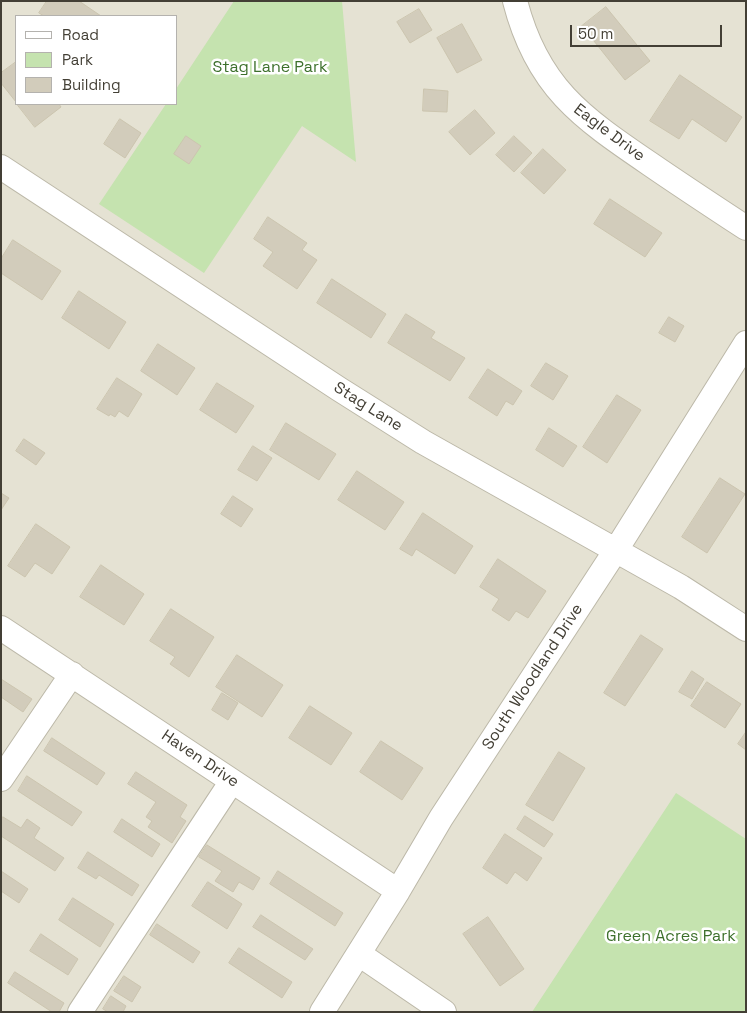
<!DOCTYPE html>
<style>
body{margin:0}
#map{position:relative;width:747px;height:1013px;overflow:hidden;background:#f1efe5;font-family:"Space Grotesk",sans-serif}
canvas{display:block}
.frame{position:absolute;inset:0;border:2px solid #433f35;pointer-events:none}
.legend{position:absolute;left:15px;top:15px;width:162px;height:90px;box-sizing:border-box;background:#fff;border:1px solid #b4b2ae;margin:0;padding:6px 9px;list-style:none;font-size:15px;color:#433f35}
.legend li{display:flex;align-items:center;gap:10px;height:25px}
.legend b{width:25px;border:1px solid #b4b2ae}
.scale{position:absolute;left:570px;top:25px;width:152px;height:22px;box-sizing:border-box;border:2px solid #433f35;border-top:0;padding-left:6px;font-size:15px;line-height:18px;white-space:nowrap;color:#433f35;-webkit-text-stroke:4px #fff;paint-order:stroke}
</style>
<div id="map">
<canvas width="747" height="1013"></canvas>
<div class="frame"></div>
<ul class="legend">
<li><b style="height:6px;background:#fff"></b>Road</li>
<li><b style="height:14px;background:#c5e3af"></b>Park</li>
<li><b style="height:14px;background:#d2ccbb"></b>Building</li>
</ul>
<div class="scale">50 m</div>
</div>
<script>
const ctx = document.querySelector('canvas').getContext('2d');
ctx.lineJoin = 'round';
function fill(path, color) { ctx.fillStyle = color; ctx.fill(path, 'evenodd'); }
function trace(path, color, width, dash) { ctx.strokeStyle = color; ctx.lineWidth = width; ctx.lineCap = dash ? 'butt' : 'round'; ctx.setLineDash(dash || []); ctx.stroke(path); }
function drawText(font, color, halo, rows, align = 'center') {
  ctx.font = font + ' "Space Grotesk",sans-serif'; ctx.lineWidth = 5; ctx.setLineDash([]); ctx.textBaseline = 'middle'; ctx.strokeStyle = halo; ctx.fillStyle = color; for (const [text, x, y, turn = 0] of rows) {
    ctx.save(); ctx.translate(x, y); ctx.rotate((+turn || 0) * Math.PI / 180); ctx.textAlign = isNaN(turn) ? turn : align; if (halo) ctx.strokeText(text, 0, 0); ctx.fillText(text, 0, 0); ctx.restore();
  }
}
fill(new Path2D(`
 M 1,1 L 746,1 L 746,1012 L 1,1012 ZM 16,16 L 176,16 L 176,104 L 16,104 Z`), '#e5e2d3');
fill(new Path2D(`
 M 234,1 L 342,1 L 356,162 L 302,126 L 204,273 L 99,204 L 166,104 L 176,104 L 176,89 Z
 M 676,793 L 746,839 L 746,1012 L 532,1012 Z`), '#c5e3af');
const building = new Path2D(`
 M 47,1 L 79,1 L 101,16 L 44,16 L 39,13 Z
 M 606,7 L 650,61 L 625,80 L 582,26 Z
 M 419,9 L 432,30 L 410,43 L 397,22 Z
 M 462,24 L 482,60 L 457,73 L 437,38 Z
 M 16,62 L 16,102 L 1,83 L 1,73 Z
 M 680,75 L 742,117 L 726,142 L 692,119 L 679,139 L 650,121 Z
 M 424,89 L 448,91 L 447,112 L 423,111 Z
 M 17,104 L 59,104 L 61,107 L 35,127 Z
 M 475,110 L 495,133 L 470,155 L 449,132 Z
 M 120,119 L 141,133 L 125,158 L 104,144 Z
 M 186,136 L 201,146 L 189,164 L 174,154 Z
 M 514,136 L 532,153 L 514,172 L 496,155 Z
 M 543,149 L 566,170 L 544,194 L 521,173 Z
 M 610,199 L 662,233 L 645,257 L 594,224 Z
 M 268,217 L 307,243 L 302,250 L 317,260 L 297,289 L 263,266 L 273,252 L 254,239 Z
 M 13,240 L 61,271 L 42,300 L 1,273 L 1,259 Z
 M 332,279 L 386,314 L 371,338 L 317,303 Z
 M 79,291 L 126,322 L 109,349 L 62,318 Z
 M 406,314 L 435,332 L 431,338 L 465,358 L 450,381 L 388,343 Z
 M 669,317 L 684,326 L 675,342 L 659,333 Z
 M 158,344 L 195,368 L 177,395 L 141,371 Z
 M 546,363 L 568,376 L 553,400 L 531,386 Z
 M 488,369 L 522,391 L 513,405 L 506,401 L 497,416 L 469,398 Z
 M 117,378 L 142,394 L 128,417 L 119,411 L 115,417 L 110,414 L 109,416 L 97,409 Z
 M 217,383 L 254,406 L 236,433 L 200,410 Z
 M 617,395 L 641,410 L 607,463 L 583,447 Z
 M 286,423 L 336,454 L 319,480 L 270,450 Z
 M 549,428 L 577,446 L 563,467 L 536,450 Z
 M 24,439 L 45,453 L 36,465 L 16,451 Z
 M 253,446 L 272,458 L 257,481 L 238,470 Z
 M 357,471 L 404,502 L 385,530 L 338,500 Z
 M 720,478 L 745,494 L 707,553 L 682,537 Z
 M 1,493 L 9,498 L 1,510 Z
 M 233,496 L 253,509 L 241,527 L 221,514 Z
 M 423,513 L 473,546 L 455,574 L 416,549 L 412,556 L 400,549 Z
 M 36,524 L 70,547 L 52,574 L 35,563 L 25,577 L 8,566 Z
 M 498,559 L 546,591 L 528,618 L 516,611 L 509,621 L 492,610 L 499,599 L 480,587 Z
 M 101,565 L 144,594 L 124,625 L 80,597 Z
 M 171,609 L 214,637 L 189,677 L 170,664 L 175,657 L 150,641 Z
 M 641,635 L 663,649 L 625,706 L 604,693 Z
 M 237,655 L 283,685 L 262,717 L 216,687 Z
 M 692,671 L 704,679 L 692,699 L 679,692 Z
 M 1,679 L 32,699 L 23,712 L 1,697 Z
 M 707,682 L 741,704 L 725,728 L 691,706 Z
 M 222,693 L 238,703 L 228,720 L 212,710 Z
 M 310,706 L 352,733 L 331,765 L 289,738 Z
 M 746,732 L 746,750 L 738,744 Z
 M 52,738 L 105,773 L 97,785 L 44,751 Z
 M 381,741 L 423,768 L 402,800 L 360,772 Z
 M 559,752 L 585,768 L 553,821 L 526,805 Z
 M 136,772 L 187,805 L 180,817 L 186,821 L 172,843 L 148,827 L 152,821 L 146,817 L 156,802 L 128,784 Z
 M 27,776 L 82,812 L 72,826 L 18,791 Z
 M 525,816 L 553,834 L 544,847 L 517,829 Z
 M 3,817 L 21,828 L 27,819 L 40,828 L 34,838 L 64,858 L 55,871 L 1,836 L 1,820 Z
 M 122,819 L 160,844 L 152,857 L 114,832 Z
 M 505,834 L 542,858 L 527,881 L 515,872 L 507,884 L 483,868 Z
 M 207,845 L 260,878 L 253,890 L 239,882 L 233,892 L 215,881 L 222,871 L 199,857 Z
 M 88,852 L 139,885 L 132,896 L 99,875 L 96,879 L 78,868 Z
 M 1,871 L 28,889 L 19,903 L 1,891 Z
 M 278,871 L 343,913 L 335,926 L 270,884 Z
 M 208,882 L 242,904 L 227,929 L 192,906 Z
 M 73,898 L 114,924 L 100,947 L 59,920 Z
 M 261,915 L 313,949 L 305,960 L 253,927 Z
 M 488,917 L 524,969 L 500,986 L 463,934 Z
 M 157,924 L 200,952 L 193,963 L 150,935 Z
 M 41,934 L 78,959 L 68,975 L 30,951 Z
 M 239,948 L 292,982 L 282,998 L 229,963 Z
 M 15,972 L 64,1003 L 59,1012 L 52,1012 L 8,983 Z
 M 124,976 L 141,987 L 132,1002 L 114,991 Z
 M 111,996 L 126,1006 L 123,1012 L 108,1012 L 103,1009 Z`);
fill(building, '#d2ccbb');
trace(building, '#ccc5af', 1);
const minor = new Path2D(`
 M 515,1 C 537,87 581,117 650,164 C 682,186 714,207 746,228
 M 1,167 L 339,389 L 423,442 L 681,587 L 746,629
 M 1,628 L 398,891
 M 1,779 L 72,674
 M 359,954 L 444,1012
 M 80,1012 L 232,781
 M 322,1012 L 398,891 L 441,818 L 616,550 L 746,343`);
trace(minor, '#bcb8a8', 26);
trace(minor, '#fff', 24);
drawText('16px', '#3d702c', '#fff', [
 ["Stag Lane Park",270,68],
 ["Green Acres Park",671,937]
]);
drawText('16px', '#433f35', '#fff', [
 ["Eagle Drive",609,133,37],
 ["Stag Lane",368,407,32],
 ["South Woodland Drive",533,677,-57],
 ["Haven Drive",200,759,34]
]);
</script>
